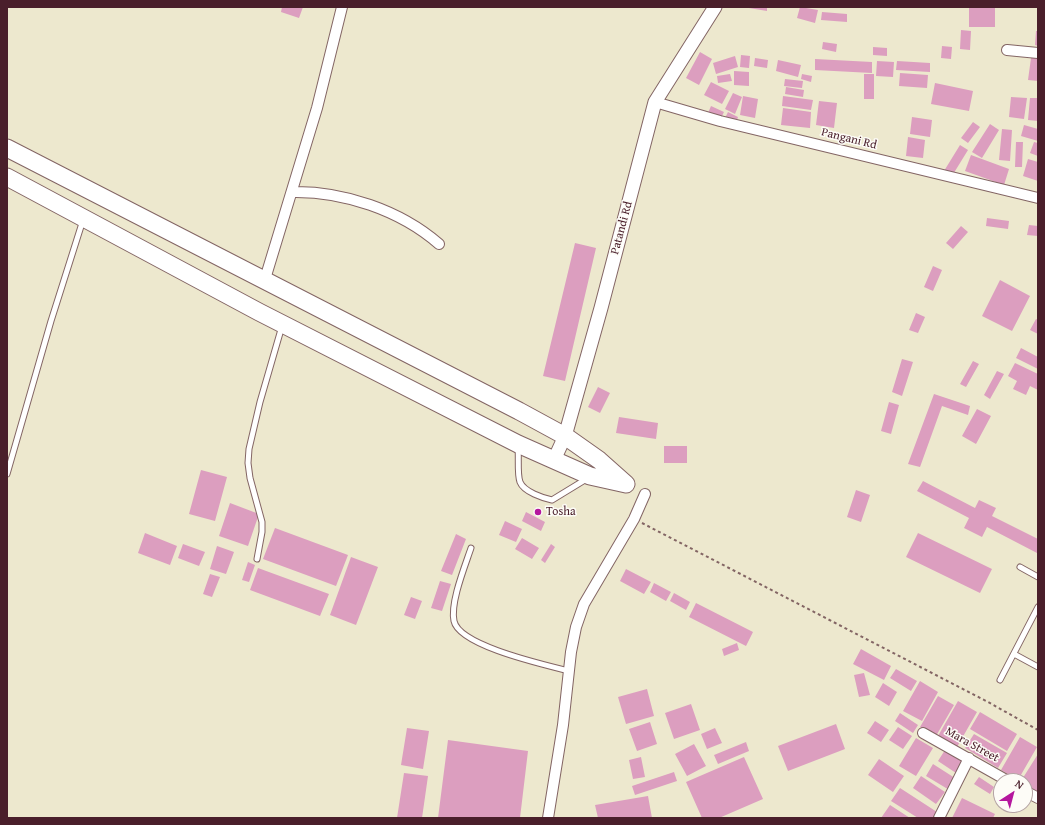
<!DOCTYPE html>
<style>
body{margin:0}
#map{position:relative;width:1045px;height:825px;overflow:hidden;background:#ede8ce;font-family:"Gentium Book Plus",serif}
canvas{display:block}
.frame{position:absolute;inset:0;border:8px solid #4a1f2b;pointer-events:none}
.north{position:absolute;left:993px;top:773px;width:40px;height:40px;box-sizing:border-box;background:#fdfcf7;border:1px solid #b5a4a5;border-radius:50%;rotate:36deg;font-size:11px;font-weight:700;line-height:16px;text-align:center;color:#4a1f2b}
.north::after{content:'';display:block;margin:auto;width:14px;height:18px;background:#b5179e;clip-path:polygon(50% 0,100% 100%,50% 72%,0 100%)}
</style>
<div id="map">
<canvas width="1045" height="825"></canvas>
<div class="frame"></div>
<div class="north">N</div>
</div>
<script>
const ctx = document.querySelector('canvas').getContext('2d');
ctx.lineJoin = 'round';
function fill(path, color) { ctx.fillStyle = color; ctx.fill(path, 'evenodd'); }
function trace(path, color, width, dash) { ctx.strokeStyle = color; ctx.lineWidth = width; ctx.lineCap = dash ? 'butt' : 'round'; ctx.setLineDash(dash || []); ctx.stroke(path); }
function drawText(font, color, halo, rows, align = 'center') {
  ctx.font = font + ' "Gentium Book Plus",serif'; ctx.lineWidth = 3; ctx.setLineDash([]); ctx.textBaseline = 'middle'; ctx.strokeStyle = halo; ctx.fillStyle = color; for (const [text, x, y, turn = 0] of rows) {
    ctx.save(); ctx.translate(x, y); ctx.rotate((+turn || 0) * Math.PI / 180); ctx.textAlign = isNaN(turn) ? turn : align; if (halo) ctx.strokeText(text, 0, 0); ctx.fillText(text, 0, 0); ctx.restore();
  }
}
fill(new Path2D(`
 M 282,7 L 303,7 L 299,18 L 281,12 Z
 M 743,7 L 767,7 L 767,11 Z
 M 800,7 L 818,10 L 815,23 L 797,18 Z
 M 969,7 L 995,7 L 995,27 L 969,27 Z
 M 822,12 L 847,14 L 847,22 L 821,20 Z
 M 961,30 L 971,31 L 970,50 L 960,49 Z
 M 1036,31 L 1038,31 L 1038,46 L 1035,45 Z
 M 823,42 L 837,44 L 836,52 L 822,49 Z
 M 942,46 L 952,47 L 951,59 L 941,58 Z
 M 873,47 L 887,48 L 887,56 L 873,55 Z
 M 700,52 L 712,59 L 699,85 L 686,78 Z
 M 741,55 L 750,56 L 749,68 L 740,67 Z
 M 735,56 L 738,67 L 716,74 L 713,63 Z
 M 755,58 L 768,60 L 767,68 L 754,66 Z
 M 1031,58 L 1038,58 L 1038,81 L 1028,80 Z
 M 815,59 L 872,62 L 872,73 L 815,70 Z
 M 778,60 L 801,65 L 798,77 L 776,71 Z
 M 877,61 L 894,62 L 893,77 L 876,76 Z
 M 897,61 L 930,63 L 930,72 L 896,70 Z
 M 734,71 L 749,72 L 749,86 L 734,85 Z
 M 900,73 L 928,75 L 927,88 L 899,86 Z
 M 730,74 L 732,81 L 718,83 L 717,76 Z
 M 802,74 L 812,76 L 811,82 L 801,79 Z
 M 864,74 L 874,74 L 874,99 L 864,99 Z
 M 785,79 L 803,81 L 802,88 L 784,86 Z
 M 711,82 L 729,91 L 722,104 L 704,95 Z
 M 935,83 L 973,91 L 969,111 L 931,104 Z
 M 786,87 L 804,90 L 803,97 L 785,94 Z
 M 733,93 L 742,97 L 735,114 L 725,109 Z
 M 743,96 L 758,99 L 755,118 L 740,115 Z
 M 783,96 L 813,100 L 811,110 L 782,106 Z
 M 1011,97 L 1027,98 L 1024,119 L 1009,117 Z
 M 1030,98 L 1038,98 L 1038,121 L 1028,120 Z
 M 819,101 L 837,103 L 834,128 L 816,125 Z
 M 711,106 L 724,112 L 721,118 L 708,113 Z
 M 783,108 L 811,112 L 810,128 L 781,125 Z
 M 728,112 L 738,117 L 736,123 L 725,118 Z
 M 912,117 L 932,120 L 930,137 L 910,134 Z
 M 973,122 L 980,127 L 968,143 L 961,138 Z
 M 990,124 L 999,130 L 982,158 L 972,152 Z
 M 1024,125 L 1038,129 L 1038,141 L 1021,136 Z
 M 1002,129 L 1012,130 L 1010,161 L 999,160 Z
 M 908,137 L 925,140 L 923,158 L 906,156 Z
 M 1016,142 L 1023,142 L 1022,167 L 1015,167 Z
 M 1034,142 L 1038,143 L 1038,156 L 1030,153 Z
 M 960,145 L 968,150 L 952,176 L 944,171 Z
 M 971,155 L 1009,169 L 1004,185 L 965,171 Z
 M 1028,159 L 1038,162 L 1038,181 L 1023,176 Z
 M 987,218 L 1009,221 L 1008,229 L 986,226 Z
 M 1029,225 L 1038,226 L 1038,236 L 1027,235 Z
 M 961,226 L 968,232 L 953,249 L 946,243 Z
 M 575,243 L 596,248 L 565,381 L 543,376 Z
 M 933,266 L 942,270 L 933,291 L 924,287 Z
 M 1000,280 L 1030,296 L 1012,331 L 982,316 Z
 M 916,313 L 925,317 L 918,333 L 909,330 Z
 M 1036,319 L 1038,320 L 1038,334 L 1030,330 Z
 M 1021,348 L 1038,357 L 1038,369 L 1016,358 Z
 M 902,359 L 913,362 L 902,396 L 892,392 Z
 M 973,361 L 979,364 L 966,387 L 960,384 Z
 M 1015,363 L 1038,374 L 1038,390 L 1030,386 L 1026,395 L 1013,389 L 1017,381 L 1008,376 Z
 M 997,371 L 1004,374 L 990,399 L 984,395 Z
 M 598,387 L 610,393 L 600,413 L 588,407 Z
 M 934,394 L 970,406 L 968,415 L 942,406 L 920,467 L 908,464 Z
 M 889,402 L 899,405 L 891,434 L 881,431 Z
 M 977,409 L 991,416 L 976,444 L 962,436 Z
 M 619,417 L 658,423 L 656,439 L 616,433 Z
 M 664,446 L 687,446 L 687,463 L 664,463 Z
 M 201,470 L 227,477 L 215,521 L 189,514 Z
 M 923,481 L 975,508 L 979,500 L 996,508 L 992,516 L 1038,539 L 1037,553 L 987,527 L 982,537 L 964,528 L 969,518 L 917,491 Z
 M 856,490 L 870,495 L 861,522 L 847,517 Z
 M 230,503 L 259,514 L 248,546 L 219,536 Z
 M 526,512 L 545,522 L 541,531 L 522,521 Z
 M 505,521 L 522,529 L 516,542 L 499,535 Z
 M 275,528 L 348,555 L 336,586 L 263,559 Z
 M 145,533 L 177,546 L 170,565 L 138,553 Z
 M 918,533 L 992,569 L 980,593 L 906,557 Z
 M 456,534 L 466,539 L 452,575 L 441,571 Z
 M 522,538 L 539,548 L 532,559 L 515,549 Z
 M 183,544 L 205,552 L 199,566 L 178,558 Z
 M 551,544 L 555,547 L 545,563 L 541,560 Z
 M 217,546 L 234,552 L 226,574 L 210,569 Z
 M 351,557 L 378,567 L 356,625 L 330,615 Z
 M 248,562 L 255,565 L 249,582 L 242,580 Z
 M 258,568 L 329,594 L 320,616 L 250,590 Z
 M 626,569 L 651,582 L 644,594 L 620,581 Z
 M 210,574 L 220,577 L 212,597 L 203,594 Z
 M 440,581 L 451,584 L 442,611 L 431,608 Z
 M 654,583 L 671,592 L 666,601 L 650,592 Z
 M 674,593 L 690,602 L 686,610 L 670,601 Z
 M 411,597 L 422,601 L 415,619 L 404,615 Z
 M 696,603 L 753,632 L 746,646 L 689,617 Z
 M 737,643 L 739,650 L 724,656 L 722,649 Z
 M 861,649 L 891,666 L 884,680 L 853,664 Z
 M 896,669 L 917,681 L 911,691 L 890,678 Z
 M 864,673 L 870,695 L 859,697 L 854,675 Z
 M 920,681 L 938,692 L 922,721 L 903,711 Z
 M 883,683 L 897,692 L 889,706 L 875,697 Z
 M 647,689 L 654,716 L 626,724 L 618,697 Z
 M 938,696 L 954,705 L 936,736 L 920,727 Z
 M 958,701 L 977,712 L 957,747 L 938,736 Z
 M 691,704 L 700,730 L 674,739 L 665,713 Z
 M 980,712 L 1017,734 L 1007,751 L 970,729 Z
 M 900,713 L 918,725 L 913,733 L 895,721 Z
 M 875,721 L 889,730 L 881,742 L 867,733 Z
 M 650,722 L 657,744 L 637,751 L 629,729 Z
 M 836,724 L 845,749 L 788,771 L 778,746 Z
 M 898,727 L 912,736 L 903,749 L 889,740 Z
 M 407,728 L 429,731 L 423,769 L 401,765 Z
 M 715,728 L 722,743 L 707,749 L 701,734 Z
 M 974,734 L 1007,753 L 998,768 L 965,748 Z
 M 1020,737 L 1037,747 L 1018,780 L 1001,770 Z
 M 916,738 L 933,748 L 916,776 L 899,766 Z
 M 448,740 L 528,751 L 520,818 L 438,818 Z
 M 746,742 L 749,751 L 718,764 L 714,755 Z
 M 694,744 L 706,766 L 687,776 L 675,754 Z
 M 945,750 L 963,762 L 956,773 L 938,761 Z
 M 1038,754 L 1038,793 L 1025,785 L 1025,781 L 1021,781 Z
 M 641,757 L 645,777 L 633,779 L 629,760 Z
 M 744,757 L 763,799 L 719,818 L 702,818 L 686,782 Z
 M 879,759 L 904,776 L 893,792 L 868,775 Z
 M 933,764 L 958,780 L 951,791 L 926,776 Z
 M 674,772 L 677,781 L 635,795 L 632,786 Z
 M 404,773 L 428,776 L 422,818 L 397,818 Z
 M 921,776 L 945,792 L 936,804 L 913,788 Z
 M 979,777 L 994,787 L 990,794 L 974,784 Z
 M 900,788 L 937,812 L 933,818 L 918,818 L 891,801 Z
 M 648,796 L 652,818 L 598,818 L 595,805 Z
 M 962,798 L 995,814 L 993,818 L 952,818 Z
 M 890,805 L 910,818 L 881,818 Z`), '#dc9ebf');
const service = new Path2D(`
 M 518,448 C 519,457 517,474 520,482 C 524,492 543,498 552,500 L 588,478
 M 7,474 L 51,321 L 83,220
 M 471,548 C 465,566 450,603 454,621 C 459,646 546,665 569,671
 M 257,559 L 262,532 L 262,522 L 250,478 L 248,463 L 249,449 L 260,402 L 282,326
 M 1020,567 L 1038,577
 M 1014,654 L 1038,667
 M 1000,680 L 1038,607`);
const minor = new Path2D(`
 M 1007,50 L 1038,53
 M 655,102 L 720,121 L 1038,198
 M 292,192 C 343,191 400,210 439,244
 M 265,279 L 317,108 L 342,7
 M 923,733 L 1008,781
 M 1025,791 L 1038,798
 M 548,818 L 563,725 L 571,652 L 576,627 L 584,604 L 634,519 L 645,494
 M 939,818 L 969,758`);
const tertiary = new Path2D(`
 M 554,460 L 565,436 L 601,308 L 655,102 L 715,7`);
const trunk = new Path2D(`
 M 7,148 L 519,411 L 565,436 L 599,460 L 626,484
 M 7,177 L 259,312 L 518,444 L 590,476 L 626,484`);
trace(service, '#836564', 7);
trace(minor, '#836564', 12);
trace(tertiary, '#836564', 15);
trace(trunk, '#836564', 19);
trace(new Path2D(`
 M 642,523 L 988,702 L 1038,730`), '#836564', 2, [3, 3]);
trace(service, '#fff', 5);
trace(minor, '#fff', 10);
trace(tertiary, '#fff', 13);
trace(trunk, '#fff', 17);
for (const [x, y, r, color] of [
 [538,512,4,"#b5179e"]
]) { const dot = new Path2D(); dot.arc(x, y, r, 0, 2 * Math.PI); ctx.fillStyle = color; ctx.fill(dot); trace(dot, '#fdfcf7', 1.5); }
drawText('12px', '#4a1f2b', '#fdfcf7', [
 ["Pangani Rd",849,139,14],
 ["Patandi Rd",622,228,-75],
 ["Mara Street",972,745,29]
]);
drawText('12px', '#4a1f2b', '#fdfcf7', [
 ["Tosha",546,512]
], 'left');
</script>
